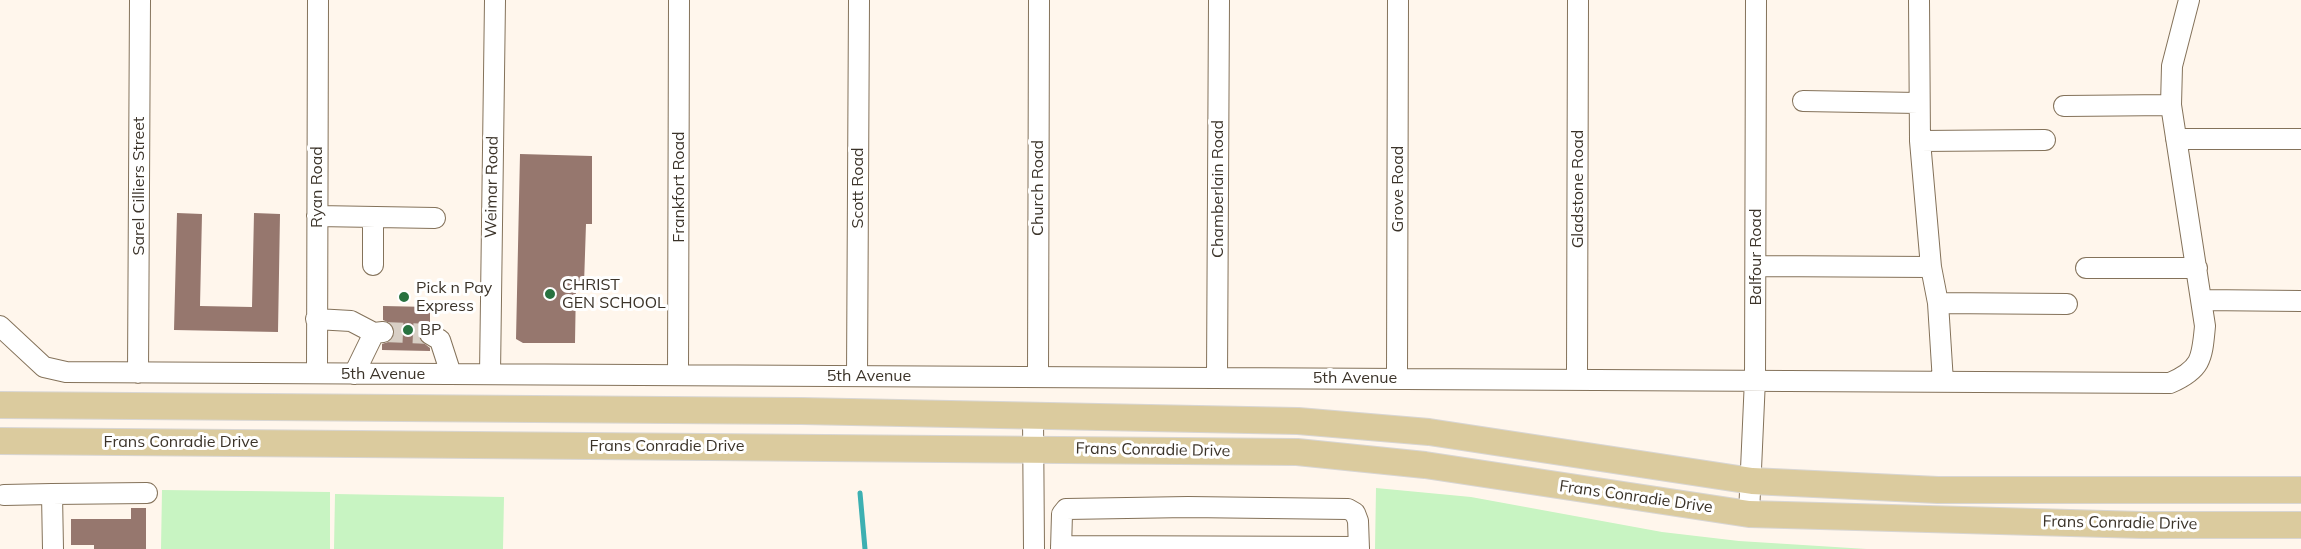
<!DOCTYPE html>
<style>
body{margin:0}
canvas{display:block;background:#fff6ec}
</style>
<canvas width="2301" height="549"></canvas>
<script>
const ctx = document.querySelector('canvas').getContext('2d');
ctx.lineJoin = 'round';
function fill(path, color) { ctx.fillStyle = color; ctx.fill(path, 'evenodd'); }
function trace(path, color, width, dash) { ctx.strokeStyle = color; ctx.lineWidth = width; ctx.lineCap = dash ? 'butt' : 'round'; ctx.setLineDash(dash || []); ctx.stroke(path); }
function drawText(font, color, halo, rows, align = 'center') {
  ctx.font = font + ' Mulish,sans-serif'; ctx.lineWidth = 6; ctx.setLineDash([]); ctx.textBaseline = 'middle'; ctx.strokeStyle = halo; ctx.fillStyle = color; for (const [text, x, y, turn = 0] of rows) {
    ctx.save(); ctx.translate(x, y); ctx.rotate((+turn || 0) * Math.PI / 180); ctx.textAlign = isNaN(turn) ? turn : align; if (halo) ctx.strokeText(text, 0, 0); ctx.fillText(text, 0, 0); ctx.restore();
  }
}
fill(new Path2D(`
 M 1376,488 L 1471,497 L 1662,532 L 1739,541 L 1867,549 L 1375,549 Z
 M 162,490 L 330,492 L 330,549 L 161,549 Z
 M 335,494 L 504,497 L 503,549 L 334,549 Z`), '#c8f4c2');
trace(new Path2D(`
 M 860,493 L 865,549`), '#3db0b2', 5);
fill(new Path2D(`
 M 520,154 L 592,156 L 592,224 L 586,224 L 584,284 L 576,283 L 575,343 L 523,343 L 516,339 Z
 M 177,213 L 202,214 L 200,306 L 252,307 L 254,213 L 280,214 L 278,332 L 174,330 Z
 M 383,306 L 430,307 L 430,322 L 420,327 L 418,334 L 420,340 L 430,348 L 430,351 L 382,350 L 382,344 L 391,341 L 395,331 L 392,324 L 383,320 Z
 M 131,508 L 146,508 L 146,549 L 94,549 L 94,545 L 71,545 L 71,519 L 131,519 Z`), '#96776e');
trace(new Path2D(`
 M 383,332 L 430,334`), '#d8cfc5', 20, [20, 10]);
const minor = new Path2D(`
 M 1919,0 L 1920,141 L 1931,267 L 1938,303 L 1943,382
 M 1803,101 L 1918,103
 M 2064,106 L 2171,105
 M 2176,139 L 2301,139
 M 1920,141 L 2045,140
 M 317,216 L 435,218
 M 373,217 L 373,265
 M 1756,266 L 1931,267
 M 2086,268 L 2197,268
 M 2202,300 L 2301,301
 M 1938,303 L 2067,304
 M 316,319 L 351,321 L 374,333
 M 0,326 L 44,367 L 66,372 L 2170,383 C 2202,369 2202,358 2205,326 L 2171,105 L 2172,66 L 2189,0
 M 430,334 L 440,340 L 451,374
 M 138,373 L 140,0
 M 317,373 L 318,0
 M 354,374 L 374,333 L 383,332
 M 490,374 L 495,0
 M 678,375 L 679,0
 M 857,376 L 859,0
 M 1038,377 L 1039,0
 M 1217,377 L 1219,0
 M 1397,378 L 1398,0
 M 1577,378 L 1578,0
 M 1033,416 L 1034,549
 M 4,495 L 52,494
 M 1749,514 L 1755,379 L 1756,0
 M 1061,546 L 1359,547
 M 53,549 L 52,494 L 147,493
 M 1061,549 L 1062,514 L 1066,509 L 1188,507 L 1348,509 L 1355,513 L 1358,521 L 1359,549`);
const major = new Path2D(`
 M 0,405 L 801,411 L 1298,421 L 1429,432 L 1752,481 L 1938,490 L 2301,490
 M 0,441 L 1297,452 L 1425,465 L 1749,514 L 2142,525 L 2301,525`);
trace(minor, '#84725a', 22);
trace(major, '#d8d6d4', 28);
trace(minor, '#fff', 20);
trace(major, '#dbcb9e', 26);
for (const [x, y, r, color] of [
 [550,294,6,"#287240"],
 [404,297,6,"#287240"],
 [408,330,6,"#287240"]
]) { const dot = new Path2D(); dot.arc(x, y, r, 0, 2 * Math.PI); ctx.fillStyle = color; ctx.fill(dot); trace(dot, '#fff', 2); }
drawText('16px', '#3b3329', '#fff', [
 ["Sarel Cilliers Street",139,186,-90],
 ["Ryan Road",317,187,-90],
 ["Weimar Road",492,187,-89],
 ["Frankfort Road",679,187,-90],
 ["Scott Road",858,188,-90],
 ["Church Road",1038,188,-90],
 ["Chamberlain Road",1218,189,-90],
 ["Grove Road",1398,189,-90],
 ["Gladstone Road",1578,189,-90],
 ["Balfour Road",1756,257,-90],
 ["5th Avenue",383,374],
 ["5th Avenue",869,376],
 ["5th Avenue",1355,378],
 ["Frans Conradie Drive",181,442],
 ["Frans Conradie Drive",667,446],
 ["Frans Conradie Drive",1153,450,1],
 ["Frans Conradie Drive",1636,497,8],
 ["Frans Conradie Drive",2120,523,1]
]);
drawText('16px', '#3b3329', '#fff', [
 ["CHRIST",562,285],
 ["GEN SCHOOL",562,303],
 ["Pick n Pay",416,288],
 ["Express",416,306],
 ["BP",420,330]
], 'left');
</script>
